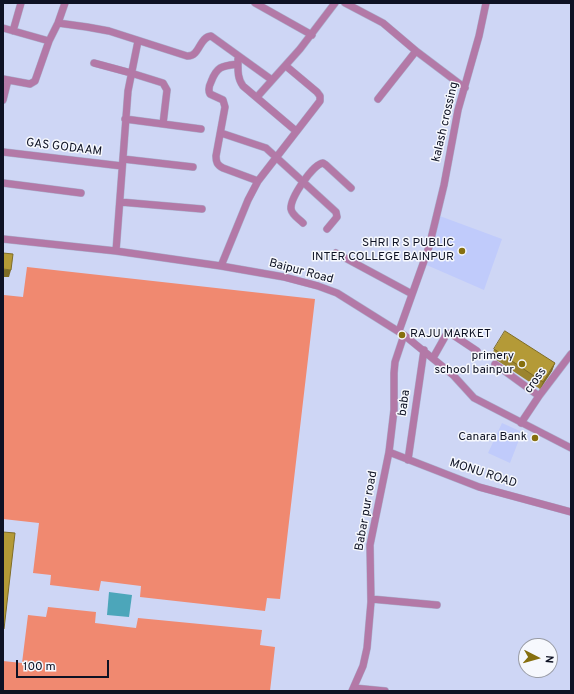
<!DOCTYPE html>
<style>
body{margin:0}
#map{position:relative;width:574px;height:694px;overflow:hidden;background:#ced6f5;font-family:Overpass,sans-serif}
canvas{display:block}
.frame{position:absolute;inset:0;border:4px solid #0e1224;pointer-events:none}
.north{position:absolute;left:518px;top:638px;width:40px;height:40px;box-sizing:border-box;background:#f6f8fd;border:1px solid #999ca6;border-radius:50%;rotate:96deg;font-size:11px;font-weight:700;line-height:16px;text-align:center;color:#0e1224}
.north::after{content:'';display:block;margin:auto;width:14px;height:18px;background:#866f0f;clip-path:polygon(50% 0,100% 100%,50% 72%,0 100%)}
.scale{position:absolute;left:16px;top:660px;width:93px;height:18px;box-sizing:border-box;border:2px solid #0e1224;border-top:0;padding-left:5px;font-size:12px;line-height:14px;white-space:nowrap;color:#0e1224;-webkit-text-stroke:3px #f6f8fd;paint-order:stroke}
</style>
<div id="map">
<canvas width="574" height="694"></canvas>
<div class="frame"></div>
<div class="north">N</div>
<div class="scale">100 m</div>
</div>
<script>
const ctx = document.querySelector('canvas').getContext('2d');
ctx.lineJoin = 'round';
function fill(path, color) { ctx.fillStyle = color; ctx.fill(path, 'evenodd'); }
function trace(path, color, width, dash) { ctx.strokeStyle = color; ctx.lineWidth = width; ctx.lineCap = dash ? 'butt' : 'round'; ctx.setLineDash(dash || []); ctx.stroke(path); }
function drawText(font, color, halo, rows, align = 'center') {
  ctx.font = font + ' Overpass,sans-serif'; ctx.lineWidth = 3; ctx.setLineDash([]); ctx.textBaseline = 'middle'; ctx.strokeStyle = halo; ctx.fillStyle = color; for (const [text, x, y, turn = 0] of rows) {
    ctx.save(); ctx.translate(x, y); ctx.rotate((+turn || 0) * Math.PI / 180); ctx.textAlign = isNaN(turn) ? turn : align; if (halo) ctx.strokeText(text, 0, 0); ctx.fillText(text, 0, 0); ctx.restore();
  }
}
fill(new Path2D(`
 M 437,215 L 502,239 L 484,290 L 422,263 Z
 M 502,423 L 522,432 L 510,463 L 488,453 Z`), '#c0cbfb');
fill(new Path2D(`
 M 27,267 L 315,299 L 280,599 L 267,598 L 265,611 L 140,597 L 141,586 L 101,581 L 99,591 L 50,585 L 51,575 L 33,573 L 39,523 L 3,519 L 3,306 L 4,295 L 23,297 Z
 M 48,607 L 96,612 L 95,623 L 136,628 L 138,618 L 262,630 L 260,645 L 275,647 L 270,691 L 3,691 L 3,661 L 22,663 L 28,615 L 46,617 Z`), '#f08970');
fill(new Path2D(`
 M 109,592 L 132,595 L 129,617 L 107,615 Z`), '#4ca6ba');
const minor = new Path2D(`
 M 255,3 L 312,35
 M 345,3 L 383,23 L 416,51 L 465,88
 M 58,23 L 87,27 L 109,31 L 187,56 C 200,57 199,37 211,36 L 272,80
 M 3,28 L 49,41
 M 13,31 L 21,3
 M 238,59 C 238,69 237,78 243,86 L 296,131
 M 94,63 L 131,73 L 163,83 L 167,90 L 163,124
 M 238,64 C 222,66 217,66 211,82 C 209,86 208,90 210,94 L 223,100 L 225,107 L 216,156 C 216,162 217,165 223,168 L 258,181
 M 3,79 L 30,84 L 35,81 L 49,41 L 58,23 L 65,3
 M 257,97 L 300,49 L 335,3
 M 378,99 L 416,51
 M 3,100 L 8,80
 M 125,119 L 201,129
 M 221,133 L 266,148 L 336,212 L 337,217 L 327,229
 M 3,152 L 122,166
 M 123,159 L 193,167
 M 3,183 L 81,193
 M 120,202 L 202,209
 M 303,223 C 299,219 292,215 291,209 C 290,198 313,164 323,163 L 326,165 L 351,188
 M 3,239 L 116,251 L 221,266 L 284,277 L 318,286 L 337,293 L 404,335 L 453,375 L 474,398 L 571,448
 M 116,251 L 128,91 L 138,41
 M 336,253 L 412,294
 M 221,266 L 248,200 L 258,181 L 320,101 L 320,96 L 317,92 L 286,66
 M 399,331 L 429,247 L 444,185 L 458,110 L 479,36 L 486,3
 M 433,358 L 446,335 L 450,333 L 477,351
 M 495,364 L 539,396
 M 521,423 L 539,396 L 571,354
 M 389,452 L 479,487 L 571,512
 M 408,460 L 424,350
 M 371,599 L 437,605
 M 354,688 L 385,691
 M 352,691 L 363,666 L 367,648 L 371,602 L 370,545 L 389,452 L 394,410 L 394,373 L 395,362 L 404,335`);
trace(minor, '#abb3cf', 8);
trace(minor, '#b379a7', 7);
fill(new Path2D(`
 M 494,349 L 555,363 L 552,371 L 540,389 L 492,357 Z`), '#9b842f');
fill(new Path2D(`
 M 3,269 L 11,270 L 9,277 L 3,277 Z
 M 555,363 L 552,371 L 540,389 L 543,382 Z`), '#7e6c26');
const building = new Path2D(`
 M 3,253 L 13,254 L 11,270 L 3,269 Z
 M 505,331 L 555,363 L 543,382 L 494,349 Z
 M 3,532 L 15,533 L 4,629 L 3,629 Z`);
fill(building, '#b49a37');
trace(building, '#7e6c26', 1);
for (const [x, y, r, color] of [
 [462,251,4,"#866f0f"],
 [402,335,4,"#866f0f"],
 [522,364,4,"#866f0f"],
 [535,438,4,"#866f0f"]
]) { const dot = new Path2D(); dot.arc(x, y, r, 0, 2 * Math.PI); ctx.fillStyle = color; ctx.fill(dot); trace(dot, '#f6f8fd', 1.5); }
drawText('12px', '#0e1224', '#f6f8fd', [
 ["kalash crossing",446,122,-77],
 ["GAS GODAAM",64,148,7],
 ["Baipur Road",301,272,15],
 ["cross",536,381,-54],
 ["baba",405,403,-82],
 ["MONU ROAD",483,474,18],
 ["Babar pur road",367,511,-80]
]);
drawText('12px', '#0e1224', '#f6f8fd', [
 ["SHRI R S PUBLIC",454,244],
 ["INTER COLLEGE BAINPUR",454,258],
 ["RAJU MARKET",410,335,"left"],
 ["primery",514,357],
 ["school bainpur",514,371],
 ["Canara Bank",527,438]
], 'right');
</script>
